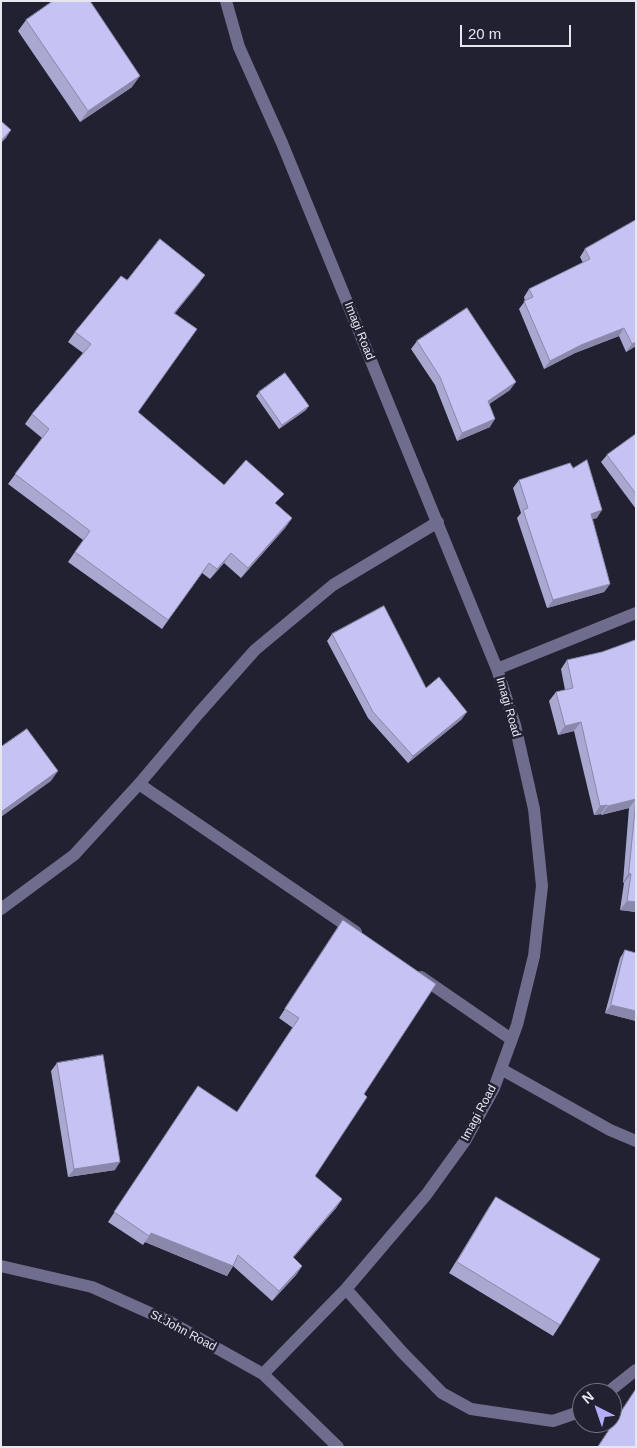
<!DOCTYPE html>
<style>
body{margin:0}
#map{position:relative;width:637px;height:1448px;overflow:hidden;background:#222131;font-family:Helvetica,sans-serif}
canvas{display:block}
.frame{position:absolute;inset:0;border:2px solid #e7e6f1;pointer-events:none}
.north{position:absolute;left:572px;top:1383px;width:50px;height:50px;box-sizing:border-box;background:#222131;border:1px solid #71707e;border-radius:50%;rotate:319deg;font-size:14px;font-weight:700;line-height:20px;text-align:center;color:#e7e6f1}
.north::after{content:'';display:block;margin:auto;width:18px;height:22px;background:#b3adf9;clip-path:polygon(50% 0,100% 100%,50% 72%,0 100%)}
.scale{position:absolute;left:460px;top:25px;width:111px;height:22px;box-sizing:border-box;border:2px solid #e7e6f1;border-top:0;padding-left:6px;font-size:15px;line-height:18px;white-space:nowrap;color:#e7e6f1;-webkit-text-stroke:4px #222131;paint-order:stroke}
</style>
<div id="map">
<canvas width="637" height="1448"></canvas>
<div class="frame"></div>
<div class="north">N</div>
<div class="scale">20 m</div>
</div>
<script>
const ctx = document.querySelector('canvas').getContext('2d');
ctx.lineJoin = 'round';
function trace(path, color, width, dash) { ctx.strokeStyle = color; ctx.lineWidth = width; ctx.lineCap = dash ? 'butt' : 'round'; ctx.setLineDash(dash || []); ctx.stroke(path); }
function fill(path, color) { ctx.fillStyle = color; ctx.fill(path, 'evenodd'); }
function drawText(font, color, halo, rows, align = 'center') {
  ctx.font = font + ' Helvetica,sans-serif'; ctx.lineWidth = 5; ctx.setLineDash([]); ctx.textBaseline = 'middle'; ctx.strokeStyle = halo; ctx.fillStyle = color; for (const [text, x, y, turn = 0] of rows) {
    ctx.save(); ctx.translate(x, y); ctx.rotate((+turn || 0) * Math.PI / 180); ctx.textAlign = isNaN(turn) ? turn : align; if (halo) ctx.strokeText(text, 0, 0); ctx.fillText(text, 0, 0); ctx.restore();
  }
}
trace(new Path2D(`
 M 226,1 L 239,47 L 282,143 L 497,669 L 515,725 L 534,809 L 542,886 L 534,956 L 517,1025 L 494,1088 L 465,1141 L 426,1195 L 346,1289 L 263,1374
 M 497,669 L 636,613
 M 139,784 L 356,932
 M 1,909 L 74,855 L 139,784 L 199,713 L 255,650 L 333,585 L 438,522
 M 421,977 L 511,1039
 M 501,1069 L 610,1130 L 636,1141
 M 1,1266 L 92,1287 L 170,1322 L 263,1374 L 338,1447
 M 346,1289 L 402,1352 L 442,1393 L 471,1409 L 553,1421 L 582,1411
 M 607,1393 L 636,1370`), '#6e6d8d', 12);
fill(new Path2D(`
 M 26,20 L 132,87 L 80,122 L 18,31 Z
 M 636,220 L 636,346 L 626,352 L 619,336 L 575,353 L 544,369 L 519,309 L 525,301 L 524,297 L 529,289 L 583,263 L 580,257 L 585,249 Z
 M 205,275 L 175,313 L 138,413 L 224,485 L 276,504 L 292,518 L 285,528 L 241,578 L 224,563 L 210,579 L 202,573 L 162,629 L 68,562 L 83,540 L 8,484 L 42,438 L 25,424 L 32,414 L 83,353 L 68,342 L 75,332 L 127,280 Z
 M 417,341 L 510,390 L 489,404 L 490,427 L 457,441 L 435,385 L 411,349 Z
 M 259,392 L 306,410 L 279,429 L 256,396 Z
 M 636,434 L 636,509 L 601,462 L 607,455 Z
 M 519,480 L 597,518 L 592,519 L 610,584 L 604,592 L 547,608 L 517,518 L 521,513 L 513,488 Z
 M 332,634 L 426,688 L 462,719 L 408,763 L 368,718 L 327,641 Z
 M 636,640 L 636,912 L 620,910 L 624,883 L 623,882 L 629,808 L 601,815 L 601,814 L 594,815 L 574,731 L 558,735 L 549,701 L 556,692 L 565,690 L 561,669 L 567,660 L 602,652 Z
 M 337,930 L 364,1094 L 315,1176 L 342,1199 L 336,1208 L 293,1258 L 302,1266 L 296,1275 L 272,1301 L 233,1266 L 227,1276 L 145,1242 L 143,1245 L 108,1222 L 191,1096 L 237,1112 L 293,1028 L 279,1018 Z
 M 625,950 L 636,1021 L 605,1013 L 620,958 Z
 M 57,1063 L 115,1170 L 68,1177 L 51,1071 Z
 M 496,1197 L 560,1325 L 553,1336 L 449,1273 L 489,1207 Z`), '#a9a8d1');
fill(new Path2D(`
 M 140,76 L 132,87 L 80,122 L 88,111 Z
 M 11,130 L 6,138 L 1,143 L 1,141 Z
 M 205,275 L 198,285 L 167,323 L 174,313 Z
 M 624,328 L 619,336 L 575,353 L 544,369 L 550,361 L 581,345 Z
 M 636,342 L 636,346 L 626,352 L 632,344 Z
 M 516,382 L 510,390 L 482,409 L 488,401 Z
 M 309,406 L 306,410 L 279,429 L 282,425 Z
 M 495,419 L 490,427 L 457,441 L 462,433 Z
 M 602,510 L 597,518 L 585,522 L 591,514 Z
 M 292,518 L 285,528 L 241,578 L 248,568 Z
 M 231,553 L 224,563 L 210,579 L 217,569 Z
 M 610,584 L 604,592 L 547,608 L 553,600 Z
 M 467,712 L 462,719 L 408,763 L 413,756 Z
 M 581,722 L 574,731 L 558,735 L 565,726 Z
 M 58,771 L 51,781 L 1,817 L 1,812 Z
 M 636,799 L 629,808 L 601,815 L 608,806 Z
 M 607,805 L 601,814 L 594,815 L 600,806 Z
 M 629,873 L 631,874 L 624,883 L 623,882 Z
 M 627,901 L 636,902 L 636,912 L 620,910 Z
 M 611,1005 L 636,1011 L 636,1021 L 605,1013 Z
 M 120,1162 L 115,1170 L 68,1177 L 74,1169 Z
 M 342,1199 L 336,1208 L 286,1266 L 293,1257 Z
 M 151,1233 L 233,1266 L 227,1276 L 145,1242 Z
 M 302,1266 L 296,1275 L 272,1301 L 279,1291 Z`), '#8a88aa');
const building = new Path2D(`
 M 53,1 L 90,1 L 140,76 L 88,111 L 26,20 Z
 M 1,121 L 11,130 L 1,141 Z
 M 636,220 L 636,342 L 632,344 L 624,328 L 581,345 L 550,361 L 524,301 L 533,297 L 529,289 L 590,259 L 585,249 Z
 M 160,239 L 205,275 L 174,313 L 197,329 L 138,412 L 224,485 L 246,460 L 284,494 L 275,503 L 292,518 L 248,568 L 231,553 L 217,569 L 209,563 L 168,620 L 75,552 L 90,531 L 15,474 L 49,429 L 32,414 L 91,344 L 75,332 L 121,276 L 127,280 Z
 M 467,308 L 516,382 L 488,401 L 495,419 L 462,433 L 440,377 L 417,341 Z
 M 285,373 L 309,406 L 282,425 L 259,392 Z
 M 636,434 L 636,494 L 607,455 Z
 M 587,460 L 602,510 L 591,514 L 610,584 L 553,600 L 523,510 L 528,508 L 519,480 L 570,463 L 573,468 Z
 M 384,606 L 426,688 L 439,677 L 467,712 L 413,756 L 373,712 L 332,634 Z
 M 636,640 L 636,799 L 608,806 L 607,805 L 600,806 L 581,722 L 565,726 L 556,692 L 573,688 L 567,660 L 602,652 Z
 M 27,729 L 58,771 L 1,812 L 1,747 Z
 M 636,800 L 636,902 L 627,901 L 631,874 L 629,873 Z
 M 343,920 L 436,984 L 364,1094 L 367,1097 L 315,1176 L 342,1199 L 293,1257 L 302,1266 L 279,1291 L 238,1255 L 233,1266 L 151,1233 L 149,1236 L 114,1212 L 198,1086 L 237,1112 L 299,1018 L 285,1009 Z
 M 625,950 L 636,953 L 636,1011 L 611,1005 Z
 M 103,1055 L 120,1162 L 74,1169 L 57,1063 Z
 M 496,1197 L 600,1259 L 560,1325 L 457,1262 Z
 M 636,1389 L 636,1447 L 598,1447 Z`);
fill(building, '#c5c3f3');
trace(building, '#8a88aa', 1);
drawText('12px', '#e7e6f1', '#222131', [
 ["Imagi Road",359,331,68],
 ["Imagi Road",508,707,74],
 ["Imagi Road",479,1113,-62],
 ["St.John Road",183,1331,28]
]);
</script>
